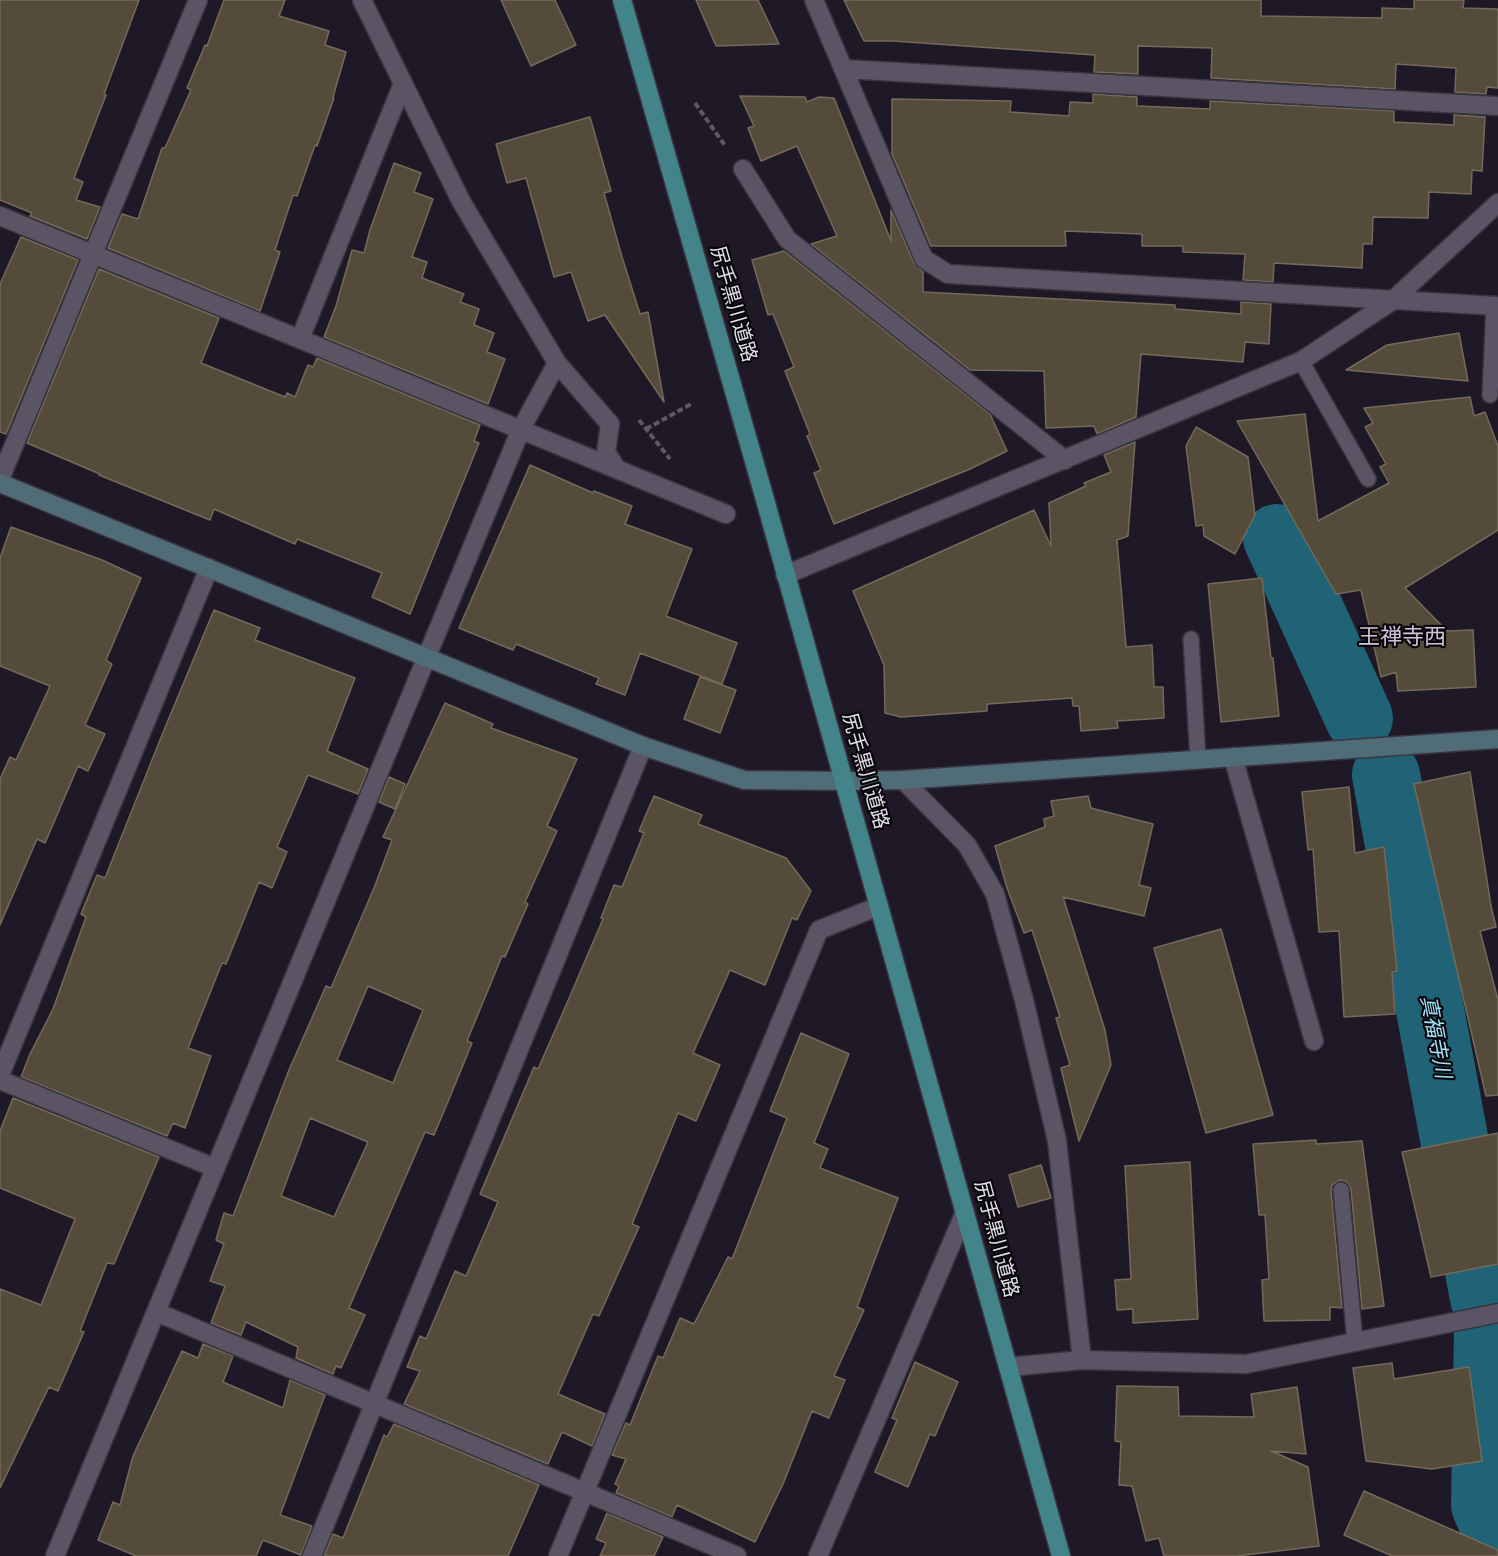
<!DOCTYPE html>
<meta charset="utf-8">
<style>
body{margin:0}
canvas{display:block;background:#1f1927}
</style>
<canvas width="1498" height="1556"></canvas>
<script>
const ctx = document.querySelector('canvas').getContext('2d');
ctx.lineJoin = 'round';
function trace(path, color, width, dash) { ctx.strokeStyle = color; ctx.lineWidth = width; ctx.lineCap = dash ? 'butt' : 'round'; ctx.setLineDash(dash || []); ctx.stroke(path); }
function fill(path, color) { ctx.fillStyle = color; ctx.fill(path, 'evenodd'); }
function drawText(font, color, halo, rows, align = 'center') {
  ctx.font = font + ' Literata,"Noto Sans JP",serif'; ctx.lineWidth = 4.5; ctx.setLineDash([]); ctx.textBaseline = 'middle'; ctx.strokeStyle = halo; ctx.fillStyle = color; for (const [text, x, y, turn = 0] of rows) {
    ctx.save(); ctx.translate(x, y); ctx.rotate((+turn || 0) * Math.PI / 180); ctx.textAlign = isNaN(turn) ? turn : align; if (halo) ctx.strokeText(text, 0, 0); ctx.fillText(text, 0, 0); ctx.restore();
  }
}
trace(new Path2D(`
 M 1277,538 L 1359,718
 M 1386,775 L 1484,1298
 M 1488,1332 L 1485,1505 L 1498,1535`), '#206276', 68);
const building = new Path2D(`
 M 0,0 L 139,0 L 104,94 L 106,95 L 74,178 L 83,182 L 76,200 L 100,207 L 87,239 L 30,216 L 32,213 L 0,200 Z
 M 224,0 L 285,0 L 279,16 L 329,31 L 325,45 L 346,52 L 333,97 L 334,98 L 317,146 L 315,145 L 297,196 L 293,195 L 275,250 L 280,252 L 260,311 L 108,248 L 122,214 L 138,219 L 162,148 L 165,148 L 191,90 L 187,88 L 205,45 L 207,46 Z
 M 501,0 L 555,0 L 576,45 L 531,66 Z
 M 696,0 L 758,0 L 779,44 L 716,46 Z
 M 844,0 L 1261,0 L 1261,16 L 1382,18 L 1382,8 L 1414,9 L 1414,0 L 1464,0 L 1463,8 L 1498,9 L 1498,88 L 1487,87 L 1486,94 L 1455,92 L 1456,68 L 1396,64 L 1395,89 L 1211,78 L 1212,48 L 1138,46 L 1138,74 L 1094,72 L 1095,55 L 893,41 L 864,41 Z
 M 1093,94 L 1137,97 L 1137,106 L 1210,109 L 1210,101 L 1394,111 L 1394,122 L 1454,125 L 1454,115 L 1485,117 L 1482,171 L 1472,170 L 1471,194 L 1429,192 L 1428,218 L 1373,217 L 1372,244 L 1363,244 L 1362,268 L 1274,263 L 1273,282 L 1243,280 L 1245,254 L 1183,252 L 1183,246 L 1142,246 L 1142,234 L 1065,231 L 1066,246 L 931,246 L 892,154 L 892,99 L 1011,101 L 1010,112 L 1069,116 L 1070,102 L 1093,103 Z
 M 740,96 L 805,97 L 807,102 L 819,97 L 834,98 L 891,241 L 891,210 L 914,263 L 923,272 L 923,292 L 1175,305 L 1175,309 L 1241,314 L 1241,302 L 1271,304 L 1269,344 L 1245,342 L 1243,362 L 1141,354 L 1136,417 L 1097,434 L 1094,426 L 1046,428 L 1044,371 L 970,370 L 811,244 L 837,236 L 797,146 L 761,161 L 748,128 L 754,126 Z
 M 590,117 L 611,191 L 604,193 L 622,257 L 640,314 L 648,312 L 664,402 L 605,315 L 588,321 L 571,272 L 554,277 L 526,178 L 507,183 L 496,144 Z
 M 394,163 L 421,173 L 414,192 L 433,199 L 412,257 L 427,262 L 422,278 L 464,294 L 460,302 L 479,309 L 474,325 L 494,333 L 487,352 L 505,359 L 488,404 L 324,337 L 336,306 L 352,250 L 364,253 L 370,230 Z
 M 21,237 L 78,260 L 6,434 L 0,432 L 0,284 Z
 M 784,251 L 990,414 L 1007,451 L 970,469 L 834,524 L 814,473 L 821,470 L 807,436 L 810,434 L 785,371 L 794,367 L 773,314 L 768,315 L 752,260 Z
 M 99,269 L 219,318 L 201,363 L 285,397 L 287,393 L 295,397 L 308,365 L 313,367 L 317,358 L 480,425 L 474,441 L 479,443 L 410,614 L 372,597 L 382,573 L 297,539 L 295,544 L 214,509 L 210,520 L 99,475 L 100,474 L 27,443 Z
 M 1459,333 L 1468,381 L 1346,370 L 1387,345 Z
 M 1470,397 L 1474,416 L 1485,412 L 1498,446 L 1498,530 L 1405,588 L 1447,631 L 1473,630 L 1476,687 L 1398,691 L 1396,672 L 1381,677 L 1361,590 L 1336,594 L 1237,421 L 1305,414 L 1318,521 L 1389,483 L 1380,467 L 1386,464 L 1365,427 L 1373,423 L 1364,408 Z
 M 1196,427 L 1248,457 L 1255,515 L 1235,554 L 1204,536 L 1203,525 L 1196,526 L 1186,446 Z
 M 1135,442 L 1128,536 L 1117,540 L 1126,647 L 1152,645 L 1154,687 L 1163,687 L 1164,718 L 1117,721 L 1118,728 L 1081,731 L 1079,706 L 1073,706 L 1072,698 L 987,704 L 987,711 L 901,717 L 885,713 L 884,665 L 853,591 L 1034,510 L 1051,546 L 1049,503 L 1086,486 L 1084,483 L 1111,472 L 1104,455 Z
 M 530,465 L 593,493 L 594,491 L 632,506 L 625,524 L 692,549 L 666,616 L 737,643 L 722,684 L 640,653 L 625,695 L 596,684 L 599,678 L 516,644 L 513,650 L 459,628 Z
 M 11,527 L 102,560 L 141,578 L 106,660 L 112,664 L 85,725 L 105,734 L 88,771 L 78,766 L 45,843 L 37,839 L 0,925 L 0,779 L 10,757 L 16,760 L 50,686 L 0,666 L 0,558 Z
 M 1262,578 L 1271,658 L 1273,658 L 1279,716 L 1221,722 L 1208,584 Z
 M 214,610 L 260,628 L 255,640 L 355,678 L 327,751 L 368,769 L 358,794 L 308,775 L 277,847 L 287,852 L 272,888 L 259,882 L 226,964 L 222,963 L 188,1048 L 211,1056 L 185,1128 L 173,1123 L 167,1136 L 21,1077 L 30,1054 L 53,1009 L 86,917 L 81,914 L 97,875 L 105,878 L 162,735 Z
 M 700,677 L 736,690 L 720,733 L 684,719 Z
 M 445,703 L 493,724 L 491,728 L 577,759 L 547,826 L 557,831 L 525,902 L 528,904 L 505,957 L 502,956 L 467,1041 L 472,1043 L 452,1092 L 434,1135 L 425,1132 L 349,1308 L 365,1315 L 341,1368 L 336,1366 L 333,1374 L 296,1358 L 298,1347 L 246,1322 L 241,1335 L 211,1323 L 225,1286 L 210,1281 L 224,1244 L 216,1240 L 224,1213 L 233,1216 L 289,1070 L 326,986 L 331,988 L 374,888 L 392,840 L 383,837 ZM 368,986 L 423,1010 L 393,1083 L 337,1060 ZM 310,1118 L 368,1142 L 334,1217 L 281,1196 Z
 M 1470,772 L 1491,906 L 1496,927 L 1480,931 L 1498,1000 L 1498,1095 L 1486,1096 L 1414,784 Z
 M 389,777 L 405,784 L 395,809 L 379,802 Z
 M 1349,787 L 1355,853 L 1384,847 L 1397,971 L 1392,972 L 1395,1014 L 1344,1017 L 1339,931 L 1319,932 L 1313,849 L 1308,850 L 1302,792 Z
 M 654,796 L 702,815 L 698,824 L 786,858 L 811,891 L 797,920 L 792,918 L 765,985 L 730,970 L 693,1053 L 720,1065 L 696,1121 L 678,1113 L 632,1224 L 639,1227 L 599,1316 L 593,1314 L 558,1394 L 605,1414 L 592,1446 L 562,1432 L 548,1464 L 404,1404 L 420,1371 L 407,1367 L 420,1336 L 426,1339 L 455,1271 L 466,1276 L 498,1202 L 480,1194 L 534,1067 L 538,1069 L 567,1003 L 603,919 L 601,918 L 614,885 L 622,887 L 644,833 L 639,831 Z
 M 1088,796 L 1091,808 L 1153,824 L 1139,885 L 1151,888 L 1144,916 L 1063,897 L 1105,1030 L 1111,1065 L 1079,1141 L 1061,1068 L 1070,1065 L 1056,1018 L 1060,1017 L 1032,930 L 1024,933 L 1007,888 L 995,846 L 1045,827 L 1044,819 L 1054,816 L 1051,801 Z
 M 1221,929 L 1273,1115 L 1206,1133 L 1154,948 Z
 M 801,1033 L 849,1054 L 814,1143 L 828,1149 L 820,1168 L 898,1198 L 857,1307 L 864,1310 L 834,1376 L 845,1380 L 829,1418 L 812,1411 L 783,1484 L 755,1542 L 677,1505 L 672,1517 L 616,1493 L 619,1486 L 615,1484 L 626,1459 L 612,1455 L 626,1423 L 630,1425 L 658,1356 L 663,1358 L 680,1318 L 694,1324 L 728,1257 L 732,1259 L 787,1118 L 770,1111 Z
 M 13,1098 L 159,1157 L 114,1264 L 107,1263 L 80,1331 L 84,1332 L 58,1391 L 49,1387 L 0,1488 L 0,1289 L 41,1305 L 75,1219 L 0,1188 L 0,1131 Z
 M 1498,1133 L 1498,1264 L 1431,1277 L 1402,1152 Z
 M 1316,1140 L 1316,1144 L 1362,1141 L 1384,1306 L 1362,1309 L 1351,1189 L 1346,1181 L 1340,1180 L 1332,1185 L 1331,1191 L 1342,1308 L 1330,1307 L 1330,1320 L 1264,1321 L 1262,1280 L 1269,1279 L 1265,1215 L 1259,1215 L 1253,1144 Z
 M 1190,1162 L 1198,1319 L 1133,1323 L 1133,1309 L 1117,1310 L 1115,1280 L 1131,1279 L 1125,1166 Z
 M 1041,1165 L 1051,1198 L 1018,1207 L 1009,1175 Z
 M 203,1344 L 233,1356 L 223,1382 L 283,1408 L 290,1380 L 325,1395 L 280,1515 L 312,1526 L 301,1555 L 263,1540 L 256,1556 L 136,1556 L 98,1540 L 113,1502 L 120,1505 L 133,1456 L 182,1351 L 198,1358 Z
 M 915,1362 L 958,1382 L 935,1436 L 930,1434 L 908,1487 L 875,1472 L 897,1420 L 892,1418 Z
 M 1392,1363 L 1394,1379 L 1469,1367 L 1482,1461 L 1432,1469 L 1366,1461 L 1353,1368 Z
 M 1117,1386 L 1178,1387 L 1179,1416 L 1254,1417 L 1251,1394 L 1297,1387 L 1306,1454 L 1271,1451 L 1308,1467 L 1319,1546 L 1237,1556 L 1164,1556 L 1159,1538 L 1146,1541 L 1132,1486 L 1119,1485 L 1121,1442 L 1115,1441 Z
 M 394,1424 L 539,1485 L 508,1556 L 324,1556 L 333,1534 L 343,1538 L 384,1435 L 387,1437 Z
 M 1364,1491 L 1498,1550 L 1498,1556 L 1392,1556 L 1344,1535 Z
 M 607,1513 L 663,1537 L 654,1556 L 600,1556 L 606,1543 L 596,1539 Z`);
fill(building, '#544b3b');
trace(building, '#756a5a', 1.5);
const lane = new Path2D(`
 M 1301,361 L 1368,479
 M 1490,395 L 1494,306
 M 1191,639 L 1198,760
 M 1341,1190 L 1355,1342`);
const street = new Path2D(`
 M 362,0 L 461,201 L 557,363 L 610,424 L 606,452 L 616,468
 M 814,0 L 924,259 L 948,274 L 1498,306
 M 844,69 L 1498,106
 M 743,169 L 787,239 L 1065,460
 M 0,216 L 726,514
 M 300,339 L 403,83
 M 0,479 L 198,0
 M 785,575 L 1301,361 L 1392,301 L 1498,203
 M 1233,757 L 1314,1041
 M 903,780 L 967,845 L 995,894 L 1024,1000 L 1057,1141 L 1082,1360
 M 0,1075 L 209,568
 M 0,1080 L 215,1168
 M 156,1312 L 737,1556
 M 1008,1367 L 1082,1360 L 1246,1364 L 1498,1313
 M 55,1556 L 521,429 L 557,363
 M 312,1556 L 643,746
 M 558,1556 L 819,930 L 879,906
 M 818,1556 L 965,1212`);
const secondary = new Path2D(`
 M 0,483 L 643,746 L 744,780 L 844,781 L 903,780 L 1498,739`);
const primary = new Path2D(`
 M 622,0 L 764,496 L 1061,1556`);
trace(lane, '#393540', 18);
trace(street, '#393540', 21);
trace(secondary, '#393540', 21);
trace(primary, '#393540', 21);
trace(new Path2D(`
 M 695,103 L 726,147
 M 639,420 L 670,459
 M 646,429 L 693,403`), '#5e5865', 4, [6, 3]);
trace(lane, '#5b5464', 15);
trace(street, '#5b5464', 18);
trace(secondary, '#4f6c77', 18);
trace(primary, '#43848a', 18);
drawText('20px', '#e2dee8', '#08060b', [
 ["尻手黒川道路",733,304,74],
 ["尻手黒川道路",865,771,74],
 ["尻手黒川道路",996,1239,75]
]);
drawText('italic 21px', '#a0e1f7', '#08060b', [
 ["真福寺川",1435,1037,79]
]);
drawText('22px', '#ccc4d7', '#08060b', [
 ["王禅寺西",1402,638]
]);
</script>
